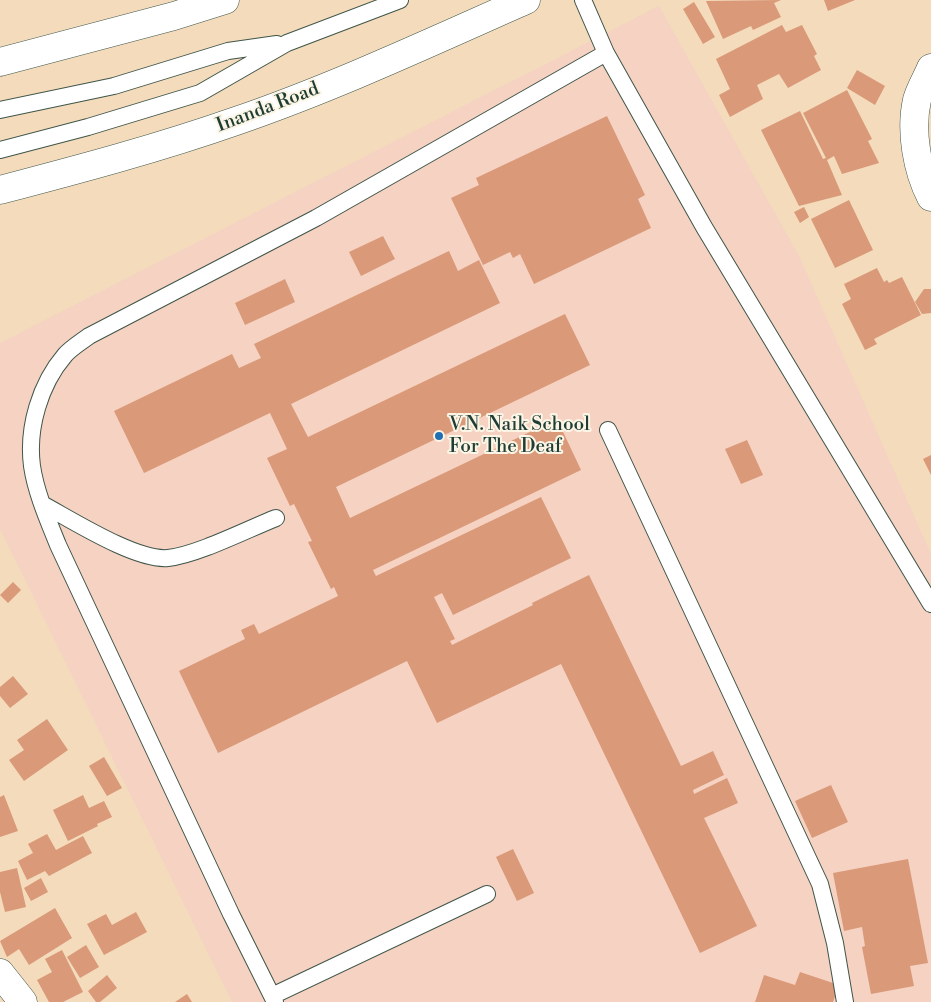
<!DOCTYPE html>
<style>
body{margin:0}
canvas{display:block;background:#f3dbbb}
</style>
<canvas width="931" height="1002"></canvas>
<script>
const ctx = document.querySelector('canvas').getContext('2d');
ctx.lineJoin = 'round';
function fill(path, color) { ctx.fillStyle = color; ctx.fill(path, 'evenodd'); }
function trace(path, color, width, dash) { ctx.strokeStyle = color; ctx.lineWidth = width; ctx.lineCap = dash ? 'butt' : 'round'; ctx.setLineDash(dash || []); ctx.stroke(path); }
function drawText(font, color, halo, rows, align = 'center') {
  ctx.font = font + ' "Libre Bodoni",serif'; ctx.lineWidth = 4; ctx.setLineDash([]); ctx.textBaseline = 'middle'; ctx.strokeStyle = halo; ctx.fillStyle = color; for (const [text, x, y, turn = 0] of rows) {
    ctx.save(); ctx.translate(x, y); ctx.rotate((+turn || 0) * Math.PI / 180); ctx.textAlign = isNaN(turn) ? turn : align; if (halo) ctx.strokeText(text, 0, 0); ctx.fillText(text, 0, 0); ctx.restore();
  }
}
fill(new Path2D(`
 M 659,6 L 799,256 L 931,554 L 931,1002 L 232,1002 L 0,529 L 0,343 Z`), '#f5d2c2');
fill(new Path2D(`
 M 781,0 L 774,3 L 781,17 L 753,30 L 751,26 L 723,39 L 706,1 Z
 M 824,0 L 855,0 L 828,11 Z
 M 694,2 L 715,37 L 703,44 L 683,9 Z
 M 782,25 L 786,32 L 802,25 L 817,54 L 814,56 L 821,70 L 788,88 L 779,74 L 757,85 L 763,99 L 730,117 L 719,95 L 730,89 L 716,59 Z
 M 857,70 L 885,86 L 875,105 L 847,88 Z
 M 847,90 L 872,139 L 868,141 L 879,163 L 842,174 L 834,156 L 827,160 L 842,195 L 799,206 L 761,130 L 800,111 L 823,159 L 826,158 L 803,113 Z
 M 607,116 L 645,195 L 638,199 L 651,228 L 534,284 L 520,254 L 513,258 L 510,252 L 483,265 L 451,198 L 479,185 L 476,178 Z
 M 849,200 L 873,250 L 835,268 L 811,219 Z
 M 804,207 L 809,217 L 800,223 L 794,212 Z
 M 383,236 L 395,259 L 361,276 L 349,252 Z
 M 449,251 L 458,271 L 479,260 L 500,303 L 291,404 L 308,437 L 565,314 L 590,365 L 336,487 L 350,518 L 557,419 L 581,470 L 373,570 L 376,576 L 541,497 L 571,558 L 453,615 L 442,593 L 434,597 L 455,639 L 450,641 L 452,645 L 533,605 L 532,603 L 589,575 L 681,766 L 713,751 L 724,775 L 693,790 L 694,794 L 727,778 L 738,803 L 704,818 L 757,926 L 700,953 L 561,664 L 437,723 L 407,661 L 218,753 L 179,671 L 245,639 L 241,630 L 254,624 L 259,634 L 338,596 L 334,587 L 331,589 L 308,542 L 312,541 L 294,504 L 290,506 L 267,458 L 287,449 L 270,413 L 144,473 L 114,411 L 232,354 L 239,368 L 261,358 L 254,344 Z
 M 877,268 L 884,282 L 887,280 L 889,283 L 902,277 L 921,315 L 874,339 L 877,344 L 865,350 L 842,304 L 851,299 L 844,284 Z
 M 285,279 L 295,302 L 245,325 L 235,303 Z
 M 924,289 L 931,289 L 931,313 L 922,314 L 915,302 Z
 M 747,440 L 763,475 L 741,484 L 725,449 Z
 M 931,455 L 931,475 L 923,459 Z
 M 13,582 L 21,590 L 8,603 L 0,595 Z
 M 13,676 L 28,694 L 10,708 L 0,696 L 0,687 Z
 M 47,719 L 68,750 L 24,781 L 9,760 L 24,750 L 17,740 Z
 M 104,757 L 122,788 L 107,796 L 89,766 Z
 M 831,785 L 848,822 L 812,838 L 795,801 Z
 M 4,795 L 18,831 L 0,837 L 0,797 Z
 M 83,795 L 89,808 L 104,801 L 112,817 L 97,824 L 98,826 L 68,841 L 53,810 Z
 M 47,834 L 56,850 L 83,836 L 92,853 L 49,876 L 45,871 L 27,880 L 18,861 L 33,853 L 28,844 Z
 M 513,849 L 534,893 L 517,901 L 496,857 Z
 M 908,859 L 928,963 L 910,966 L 914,986 L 871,994 L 862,947 L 865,946 L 862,927 L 844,931 L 833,873 Z
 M 17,868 L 26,907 L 5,912 L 0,892 L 0,872 Z
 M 41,878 L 48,892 L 31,901 L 24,888 Z
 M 55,908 L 72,938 L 29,965 L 19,949 L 7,957 L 0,941 Z
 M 136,912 L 147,932 L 104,955 L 87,924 L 106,914 L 112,925 Z
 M 86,945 L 99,967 L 80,978 L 67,957 Z
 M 62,950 L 83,992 L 63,1002 L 49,1002 L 37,980 L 52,972 L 45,959 Z
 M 800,972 L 839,985 L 833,1002 L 755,1002 L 764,975 L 795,985 Z
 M 107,975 L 117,988 L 100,1002 L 96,1002 L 88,991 Z
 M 187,994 L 192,1002 L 175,1002 Z`), '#da9978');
const lane = new Path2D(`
 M 583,0 L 606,53 L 704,227 L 931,604
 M 0,110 L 114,86 L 228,51 L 277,44
 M 0,150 L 88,127 L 200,93 L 287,43 L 400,0
 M 608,430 L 820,884 L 835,943 L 845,1002
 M 42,504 C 72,520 136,561 168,558 C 197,555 248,529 276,518
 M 272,996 L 487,894
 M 275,1002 L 231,914 L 58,545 C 48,520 36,493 32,466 C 27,428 40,384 65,355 C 71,348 81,342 89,336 L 316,218 L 606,53`);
const street = new Path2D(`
 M 931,68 C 927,78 920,89 917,100 C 910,131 917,170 931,197`);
const secondary = new Path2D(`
 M 0,62 L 174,16 L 225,0
 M 0,190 C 80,169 159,148 236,121 C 335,87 431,42 526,0
 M 0,973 L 23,1002`);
trace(lane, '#3f5548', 18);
trace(street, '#3f5548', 29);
trace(secondary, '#3f5548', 29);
trace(lane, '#fff', 16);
trace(street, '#fff', 28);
trace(secondary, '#fff', 28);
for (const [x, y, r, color] of [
 [439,436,5,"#1f6fb2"]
]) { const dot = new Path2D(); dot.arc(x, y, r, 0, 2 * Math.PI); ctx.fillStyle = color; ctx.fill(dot); trace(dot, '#fcf5e5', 2); }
drawText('19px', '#1f3d34', '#fcf5e5', [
 ["Inanda Road",268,108,-21]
]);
drawText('19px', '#1f3d34', '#fcf5e5', [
 ["V.N. Naik School",449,425],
 ["For The Deaf",449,447]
], 'left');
</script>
